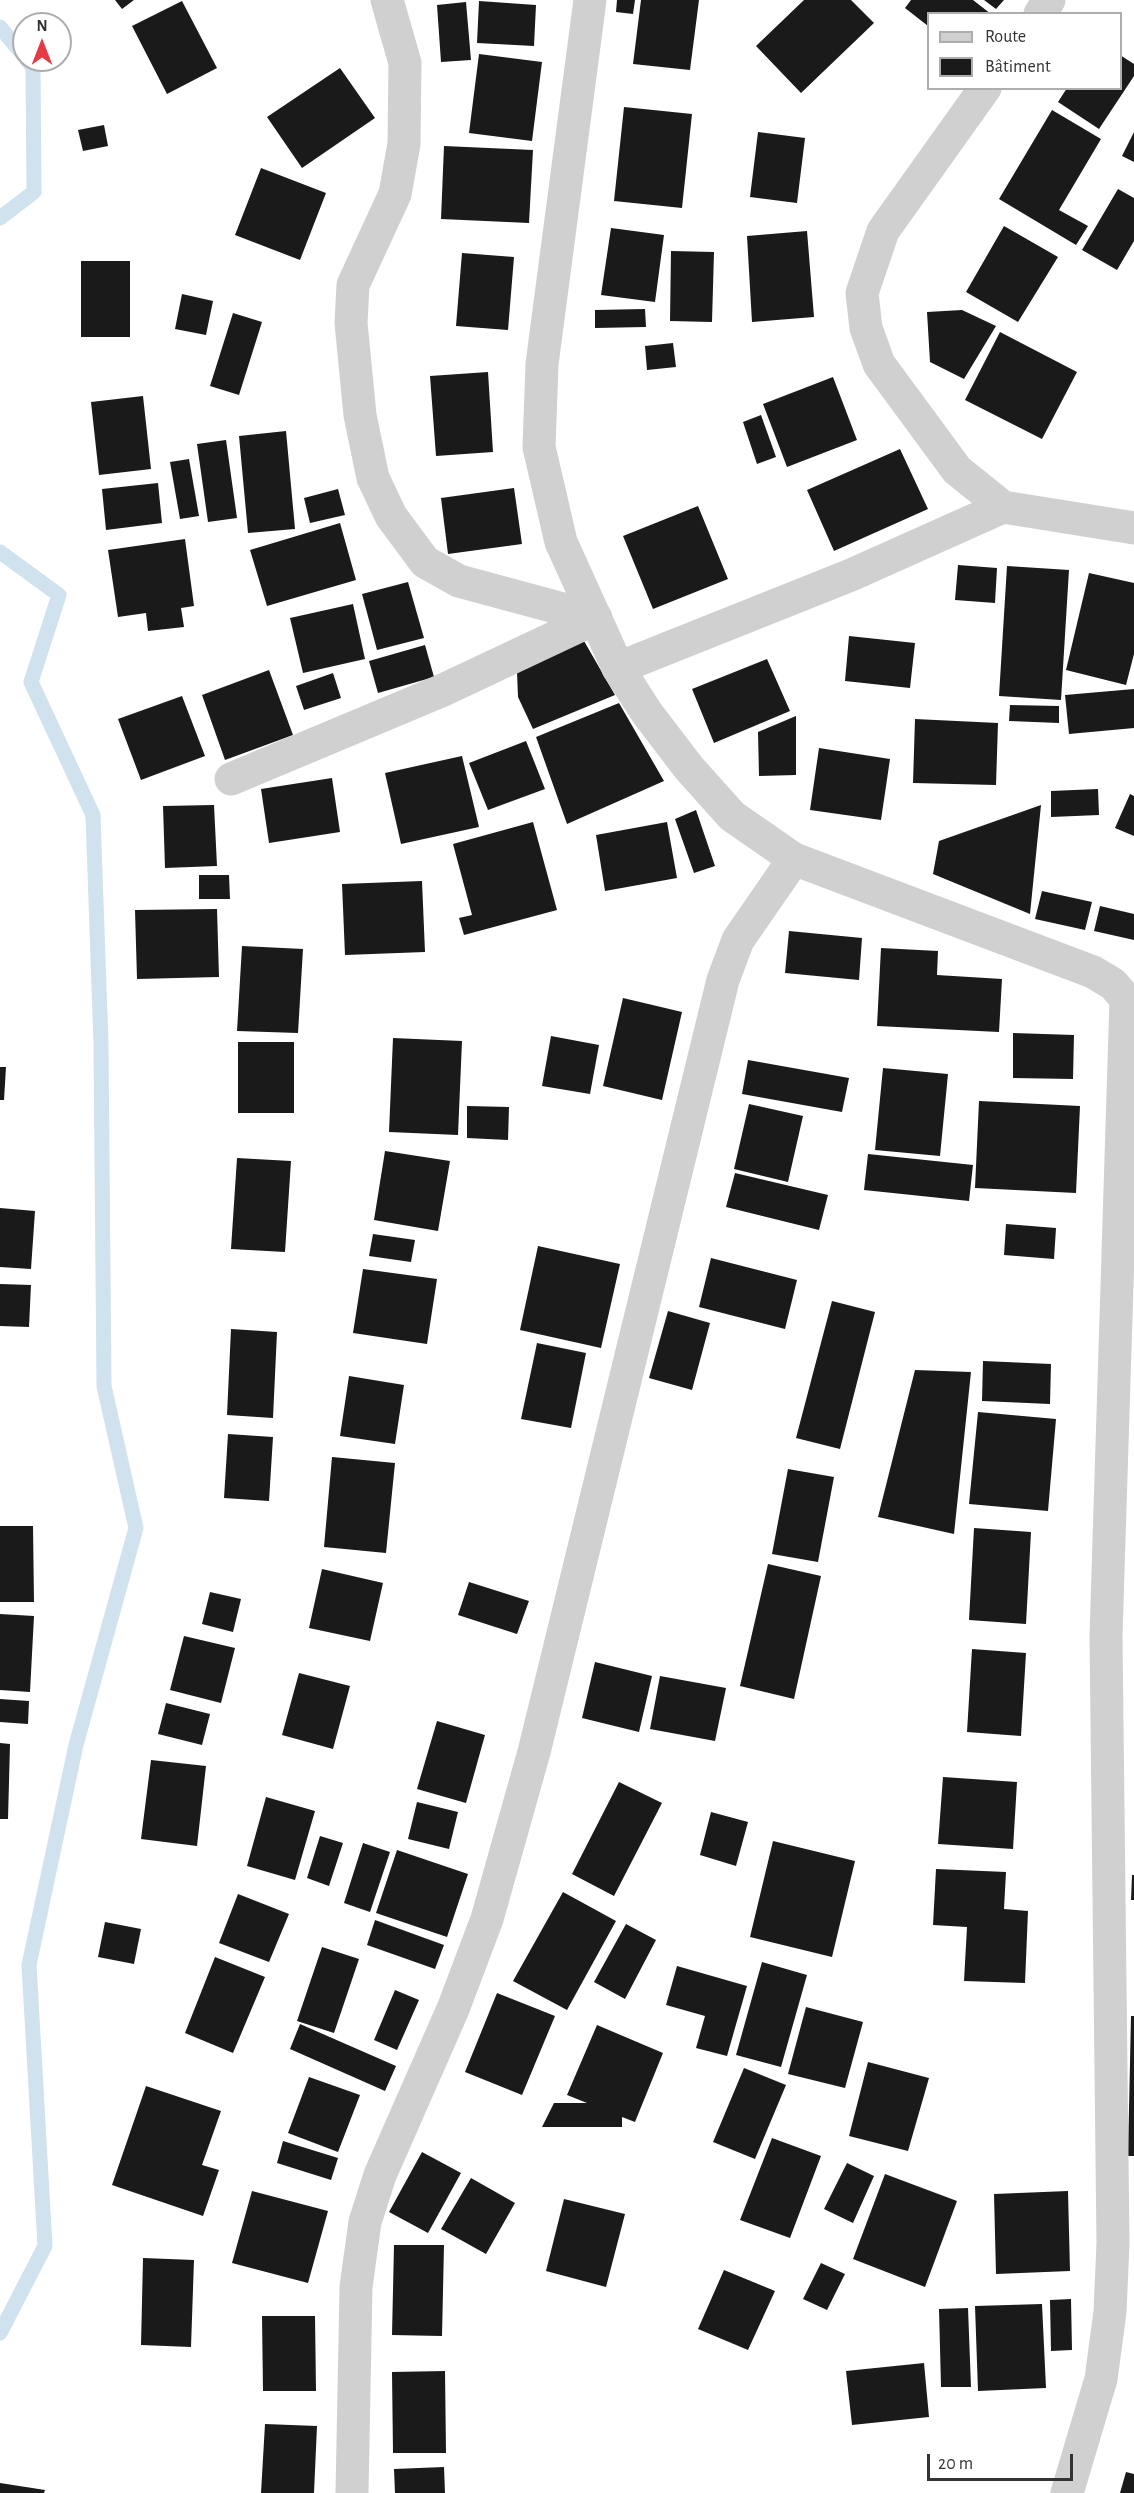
<!DOCTYPE html>
<meta charset="utf-8">
<style>
body{margin:0}
#map{position:relative;width:1134px;height:2493px;overflow:hidden;background:#fff;font-family:"Alegreya Sans",sans-serif}
canvas{display:block}
.legend{position:absolute;left:927px;top:12px;width:195px;height:78px;box-sizing:border-box;background:#fff;border:2px solid #adadad;margin:0;padding:8px 10px;list-style:none;font-size:18px;color:#333}
.legend li{display:flex;align-items:center;gap:12px;height:30px}
.legend b{width:30px;border:2px solid #adadad}
.north{position:absolute;left:12px;top:12px;width:60px;height:60px;box-sizing:border-box;background:#fff;border:2px solid #adadad;border-radius:50%;rotate:0deg;font-size:16px;font-weight:700;line-height:24px;text-align:center;color:#333}
.north::after{content:'';display:block;margin:auto;width:21px;height:27px;background:#e63946;clip-path:polygon(50% 0,100% 100%,50% 72%,0 100%)}
.scale{position:absolute;left:927px;top:2454px;width:146px;height:27px;box-sizing:border-box;border:3px solid #333;border-top:0;padding-left:8px;font-size:18px;line-height:21px;white-space:nowrap;color:#333;-webkit-text-stroke:4px #fff;paint-order:stroke}
</style>
<div id="map">
<canvas width="1134" height="2493"></canvas>
<ul class="legend">
<li><b style="height:8px;background:#d0d0d0"></b>Route</li>
<li><b style="height:16px;background:#1a1a1a"></b>Bâtiment</li>
</ul>
<div class="north">N</div>
<div class="scale">20 m</div>
</div>
<script>
const ctx = document.querySelector('canvas').getContext('2d');
ctx.lineJoin = 'round';
function trace(path, color, width, dash) { ctx.strokeStyle = color; ctx.lineWidth = width; ctx.lineCap = dash ? 'butt' : 'round'; ctx.setLineDash(dash || []); ctx.stroke(path); }
function fill(path, color) { ctx.fillStyle = color; ctx.fill(path, 'evenodd'); }
trace(new Path2D(`
 M 0,27 L 24,56
 M 0,218 L 34,192 L 33,67 L 27,60
 M 0,552 L 59,595 L 31,682 L 93,815 L 101,1044 L 104,1386 L 136,1528 L 76,1745 L 29,1965 L 45,2246 L 0,2333`), '#cfe2ee', 15);
fill(new Path2D(`
 M 115,0 L 134,0 L 122,9 Z
 M 617,0 L 635,0 L 633,14 L 616,12 Z
 M 641,0 L 699,0 L 690,70 L 633,64 Z
 M 804,0 L 851,0 L 874,23 L 801,93 L 756,46 Z
 M 911,0 L 973,0 L 991,14 L 928,14 L 928,26 L 905,8 Z
 M 984,0 L 1004,0 L 996,9 Z
 M 182,1 L 217,68 L 167,94 L 132,26 Z
 M 479,1 L 536,5 L 534,46 L 477,43 Z
 M 466,2 L 471,60 L 441,62 L 437,5 Z
 M 479,54 L 542,62 L 532,141 L 469,133 Z
 M 1120,55 L 1134,64 L 1134,76 L 1099,129 L 1058,102 L 1067,88 L 1120,88 Z
 M 340,68 L 375,118 L 302,168 L 267,117 Z
 M 624,107 L 692,114 L 682,208 L 614,201 Z
 M 1052,110 L 1101,139 L 1059,210 L 1088,226 L 1076,245 L 999,199 Z
 M 104,125 L 108,146 L 83,151 L 78,130 Z
 M 758,132 L 805,138 L 797,203 L 750,197 Z
 M 1134,132 L 1134,162 L 1122,156 Z
 M 444,146 L 533,150 L 529,223 L 441,219 Z
 M 261,168 L 326,193 L 300,260 L 235,235 Z
 M 1118,189 L 1134,198 L 1134,241 L 1117,270 L 1082,250 Z
 M 1004,226 L 1058,257 L 1018,322 L 966,292 Z
 M 611,228 L 664,235 L 655,302 L 601,295 Z
 M 807,231 L 814,317 L 752,322 L 747,236 Z
 M 671,251 L 714,252 L 712,322 L 670,321 Z
 M 462,253 L 514,257 L 508,330 L 456,326 Z
 M 81,261 L 130,261 L 130,337 L 81,337 Z
 M 182,294 L 213,301 L 206,335 L 175,329 Z
 M 645,309 L 646,327 L 595,328 L 595,310 Z
 M 962,310 L 996,326 L 964,379 L 930,362 L 927,312 Z
 M 233,313 L 262,322 L 239,395 L 210,386 Z
 M 1000,332 L 1077,372 L 1042,439 L 965,400 Z
 M 673,343 L 676,367 L 647,370 L 645,346 Z
 M 488,372 L 493,452 L 436,456 L 430,376 Z
 M 833,377 L 857,440 L 787,467 L 763,404 Z
 M 143,396 L 151,469 L 99,475 L 91,402 Z
 M 761,415 L 776,457 L 757,464 L 743,422 Z
 M 286,431 L 295,529 L 248,533 L 239,436 Z
 M 226,440 L 237,518 L 208,522 L 197,444 Z
 M 900,449 L 928,509 L 834,551 L 807,490 Z
 M 189,459 L 199,516 L 180,519 L 170,462 Z
 M 158,483 L 162,523 L 106,530 L 102,489 Z
 M 514,488 L 522,544 L 448,554 L 441,498 Z
 M 338,489 L 345,515 L 310,523 L 304,498 Z
 M 698,506 L 728,579 L 653,609 L 623,536 Z
 M 340,523 L 356,580 L 267,606 L 250,550 Z
 M 185,539 L 194,606 L 181,608 L 184,627 L 148,631 L 146,613 L 118,617 L 108,550 Z
 M 958,565 L 997,568 L 995,603 L 955,600 Z
 M 1007,566 L 1069,570 L 1061,700 L 999,696 Z
 M 1089,573 L 1134,583 L 1134,654 L 1126,685 L 1066,670 Z
 M 408,582 L 424,638 L 377,650 L 362,594 Z
 M 353,604 L 365,659 L 303,673 L 290,618 Z
 M 849,636 L 915,643 L 910,688 L 845,681 Z
 M 584,641 L 615,695 L 533,729 L 518,697 L 517,672 Z
 M 425,645 L 434,677 L 378,693 L 369,661 Z
 M 767,659 L 790,711 L 714,743 L 692,689 Z
 M 269,670 L 293,735 L 225,760 L 202,695 Z
 M 333,673 L 341,698 L 304,710 L 296,686 Z
 M 1134,689 L 1134,728 L 1069,734 L 1065,695 Z
 M 182,696 L 205,756 L 141,780 L 118,719 Z
 M 619,703 L 664,781 L 567,824 L 536,737 Z
 M 1010,705 L 1059,706 L 1059,723 L 1009,721 Z
 M 796,716 L 796,775 L 759,776 L 758,732 Z
 M 915,719 L 998,723 L 996,785 L 913,783 Z
 M 526,741 L 545,789 L 488,810 L 469,763 Z
 M 819,748 L 890,759 L 881,820 L 810,810 Z
 M 462,756 L 479,827 L 401,844 L 385,773 Z
 M 332,778 L 340,832 L 269,843 L 261,789 Z
 M 1098,789 L 1099,815 L 1051,817 L 1051,791 Z
 M 1130,794 L 1134,796 L 1134,836 L 1115,828 Z
 M 214,805 L 217,866 L 165,868 L 163,806 Z
 M 1041,805 L 1030,914 L 933,874 L 939,841 Z
 M 696,810 L 715,866 L 694,873 L 675,819 Z
 M 533,822 L 557,910 L 464,935 L 459,918 L 472,915 L 453,844 Z
 M 667,822 L 677,878 L 605,891 L 596,835 Z
 M 199,875 L 229,875 L 230,899 L 199,899 Z
 M 422,881 L 425,952 L 345,955 L 342,884 Z
 M 1042,891 L 1092,902 L 1085,930 L 1035,919 Z
 M 1100,906 L 1134,914 L 1134,940 L 1094,931 Z
 M 217,909 L 219,977 L 137,979 L 135,910 Z
 M 789,931 L 862,938 L 859,980 L 785,973 Z
 M 242,946 L 303,949 L 298,1033 L 237,1031 Z
 M 881,948 L 938,951 L 937,975 L 1002,979 L 999,1032 L 877,1026 Z
 M 623,998 L 682,1012 L 662,1100 L 603,1086 Z
 M 1013,1033 L 1074,1035 L 1073,1079 L 1013,1078 Z
 M 551,1036 L 599,1045 L 590,1094 L 542,1086 Z
 M 393,1038 L 462,1041 L 458,1135 L 389,1132 Z
 M 238,1042 L 294,1042 L 294,1113 L 238,1113 Z
 M 748,1060 L 849,1078 L 842,1112 L 742,1094 Z
 M 0,1067 L 6,1067 L 4,1100 L 0,1100 Z
 M 883,1068 L 948,1074 L 940,1156 L 875,1150 Z
 M 979,1101 L 1080,1106 L 1076,1193 L 975,1188 Z
 M 749,1104 L 803,1116 L 788,1182 L 734,1169 Z
 M 467,1106 L 509,1107 L 508,1140 L 467,1138 Z
 M 385,1151 L 450,1161 L 438,1231 L 374,1220 Z
 M 868,1154 L 973,1165 L 969,1201 L 864,1190 Z
 M 237,1158 L 291,1161 L 285,1252 L 231,1249 Z
 M 735,1173 L 828,1195 L 819,1230 L 726,1207 Z
 M 0,1208 L 35,1211 L 31,1269 L 0,1267 Z
 M 1006,1224 L 1056,1228 L 1054,1259 L 1004,1255 Z
 M 373,1234 L 415,1240 L 411,1262 L 369,1256 Z
 M 538,1246 L 620,1264 L 601,1348 L 520,1330 Z
 M 711,1258 L 797,1280 L 785,1329 L 699,1307 Z
 M 363,1269 L 437,1279 L 427,1344 L 353,1333 Z
 M 0,1284 L 31,1285 L 29,1327 L 0,1326 Z
 M 832,1301 L 875,1312 L 840,1449 L 796,1438 Z
 M 668,1311 L 710,1323 L 692,1390 L 649,1378 Z
 M 231,1329 L 277,1332 L 273,1418 L 227,1415 Z
 M 537,1343 L 586,1353 L 571,1428 L 521,1419 Z
 M 983,1361 L 1051,1364 L 1050,1404 L 982,1401 Z
 M 915,1370 L 971,1372 L 954,1534 L 878,1517 Z
 M 349,1376 L 404,1385 L 395,1444 L 340,1436 Z
 M 978,1412 L 1056,1419 L 1048,1511 L 969,1504 Z
 M 228,1434 L 273,1437 L 269,1501 L 224,1498 Z
 M 332,1457 L 395,1463 L 386,1553 L 324,1547 Z
 M 788,1469 L 834,1477 L 818,1562 L 772,1554 Z
 M 0,1526 L 33,1526 L 34,1602 L 0,1602 Z
 M 974,1528 L 1031,1532 L 1026,1624 L 969,1620 Z
 M 768,1564 L 821,1576 L 794,1699 L 740,1686 Z
 M 322,1569 L 383,1583 L 370,1641 L 309,1628 Z
 M 469,1582 L 529,1601 L 517,1634 L 458,1615 Z
 M 210,1592 L 241,1599 L 233,1632 L 202,1624 Z
 M 0,1614 L 34,1616 L 30,1692 L 0,1690 Z
 M 184,1636 L 235,1648 L 221,1703 L 170,1690 Z
 M 972,1649 L 1026,1653 L 1021,1736 L 967,1732 Z
 M 595,1662 L 652,1676 L 639,1732 L 582,1718 Z
 M 299,1673 L 350,1686 L 333,1749 L 282,1735 Z
 M 660,1676 L 726,1688 L 715,1741 L 650,1729 Z
 M 0,1699 L 29,1701 L 28,1724 L 0,1722 Z
 M 166,1703 L 210,1714 L 202,1745 L 158,1734 Z
 M 437,1721 L 485,1735 L 466,1803 L 417,1789 Z
 M 0,1743 L 10,1744 L 8,1819 L 0,1819 Z
 M 151,1760 L 206,1766 L 197,1846 L 141,1839 Z
 M 943,1777 L 1017,1782 L 1013,1849 L 938,1844 Z
 M 619,1782 L 662,1803 L 614,1896 L 572,1874 Z
 M 266,1797 L 315,1811 L 295,1880 L 247,1866 Z
 M 417,1802 L 458,1812 L 449,1849 L 408,1839 Z
 M 711,1812 L 748,1822 L 736,1866 L 700,1855 Z
 M 320,1836 L 343,1843 L 329,1886 L 307,1878 Z
 M 773,1841 L 855,1861 L 832,1957 L 750,1937 Z
 M 363,1843 L 390,1852 L 370,1912 L 344,1903 Z
 M 397,1850 L 468,1874 L 447,1937 L 376,1913 Z
 M 936,1869 L 1006,1872 L 1004,1909 L 1028,1911 L 1025,1983 L 964,1981 L 967,1927 L 933,1925 Z
 M 1132,1875 L 1134,1875 L 1134,1900 L 1131,1900 Z
 M 563,1892 L 616,1921 L 567,2010 L 513,1981 Z
 M 238,1894 L 289,1914 L 269,1962 L 219,1943 Z
 M 375,1920 L 444,1945 L 435,1969 L 367,1945 Z
 M 105,1922 L 141,1929 L 134,1964 L 98,1957 Z
 M 626,1924 L 656,1940 L 625,1999 L 594,1982 Z
 M 322,1947 L 359,1959 L 334,2033 L 297,2021 Z
 M 215,1957 L 265,1977 L 233,2053 L 185,2033 Z
 M 762,1962 L 807,1975 L 781,2067 L 736,2055 Z
 M 677,1966 L 747,1986 L 727,2056 L 696,2048 L 705,2016 L 666,2005 Z
 M 395,1990 L 419,2000 L 397,2050 L 374,2040 Z
 M 497,1993 L 555,2016 L 522,2095 L 465,2072 Z
 M 806,2007 L 863,2022 L 845,2088 L 788,2074 Z
 M 1131,2016 L 1134,2016 L 1134,2156 L 1128,2156 Z
 M 300,2024 L 396,2066 L 385,2091 L 290,2049 Z
 M 597,2025 L 663,2053 L 635,2122 L 622,2117 L 622,2127 L 542,2127 L 554,2103 L 587,2103 L 567,2095 Z
 M 868,2062 L 929,2078 L 908,2151 L 849,2136 Z
 M 744,2068 L 786,2085 L 755,2159 L 713,2142 Z
 M 309,2077 L 360,2095 L 338,2152 L 288,2133 Z
 M 146,2086 L 221,2111 L 202,2165 L 219,2170 L 203,2216 L 112,2185 Z
 M 772,2138 L 821,2156 L 790,2238 L 740,2220 Z
 M 283,2141 L 338,2158 L 331,2180 L 277,2163 Z
 M 422,2152 L 461,2173 L 428,2233 L 389,2212 Z
 M 847,2163 L 874,2176 L 853,2223 L 824,2209 Z
 M 885,2174 L 957,2201 L 925,2287 L 853,2259 Z
 M 471,2178 L 515,2203 L 486,2254 L 441,2229 Z
 M 252,2191 L 328,2211 L 308,2283 L 232,2263 Z
 M 1068,2191 L 1070,2271 L 996,2274 L 994,2194 Z
 M 564,2199 L 625,2214 L 606,2287 L 546,2271 Z
 M 394,2245 L 444,2245 L 442,2336 L 392,2335 Z
 M 143,2258 L 194,2260 L 191,2347 L 141,2345 Z
 M 821,2263 L 845,2274 L 827,2310 L 803,2299 Z
 M 724,2270 L 775,2291 L 748,2350 L 698,2329 Z
 M 1071,2299 L 1072,2350 L 1051,2351 L 1050,2300 Z
 M 1042,2304 L 1046,2388 L 978,2391 L 975,2306 Z
 M 968,2308 L 971,2387 L 941,2387 L 939,2309 Z
 M 262,2316 L 315,2316 L 316,2391 L 263,2391 Z
 M 924,2363 L 929,2417 L 852,2425 L 846,2371 Z
 M 445,2371 L 446,2453 L 393,2453 L 392,2372 Z
 M 265,2424 L 317,2426 L 314,2493 L 261,2493 Z
 M 444,2467 L 445,2493 L 395,2493 L 394,2469 Z
 M 1126,2472 L 1134,2474 L 1134,2493 L 1120,2493 Z
 M 0,2483 L 45,2490 L 44,2493 L 0,2493 Z`), '#1a1a1a');
trace(new Path2D(`
 M 387,0 L 405,63 L 404,144 L 395,194 L 353,285 L 351,323 L 360,415 L 373,478 L 391,516 L 425,562 L 459,581 L 596,618
 M 1040,14 L 1049,0
 M 985,88 L 883,231 L 862,293 L 866,328 L 879,364 L 957,470 L 1003,507 L 1134,528
 M 618,668 L 851,575 L 1003,507
 M 231,779 L 441,691 L 596,618
 M 352,2493 L 356,2287 L 365,2222 L 380,2175 L 453,2009 L 487,1919 L 534,1752 L 723,980 L 738,940 L 794,859`), '#d0d0d0', 33);
trace(new Path2D(`
 M 590,0 L 542,364 L 539,447 L 561,542 L 618,668 L 647,713 L 689,768 L 732,816 L 794,859 L 1093,972 L 1113,984 L 1126,999 L 1106,1636 L 1113,2243 L 1110,2312 L 1101,2379 L 1067,2493`), '#d0d0d0', 33);
</script>
